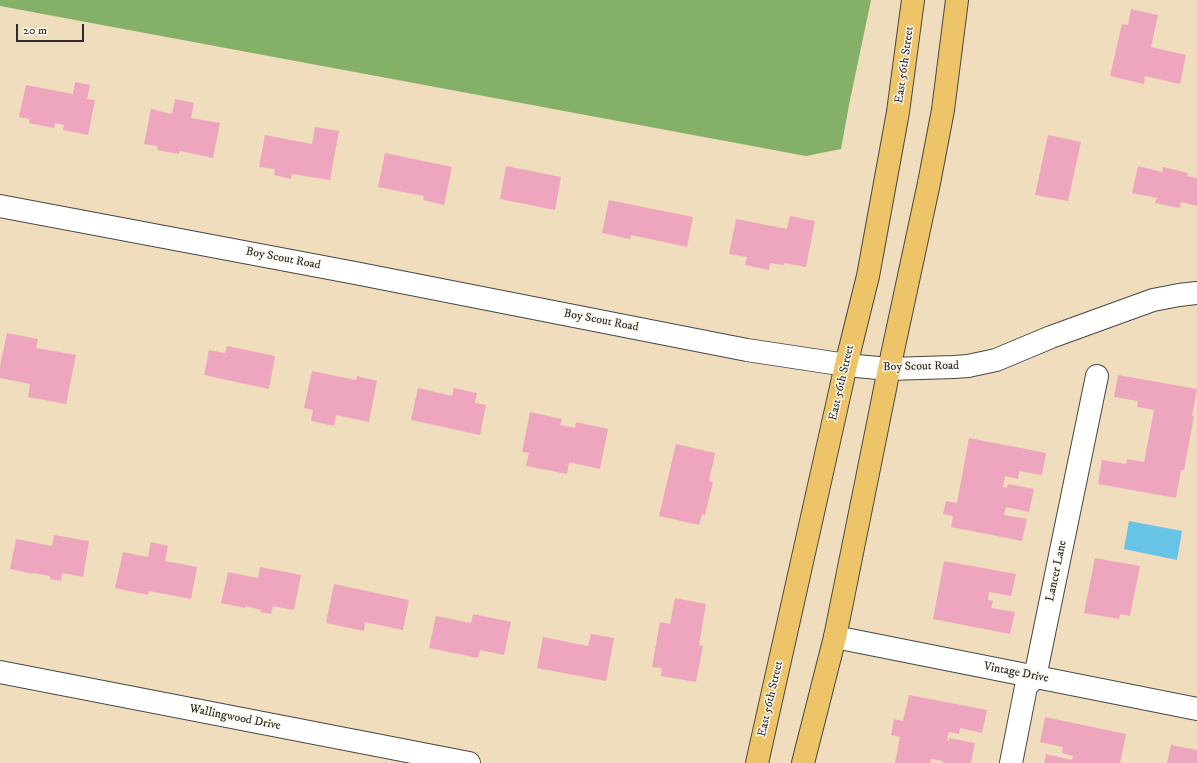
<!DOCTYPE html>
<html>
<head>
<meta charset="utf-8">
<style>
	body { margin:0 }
	#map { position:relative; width:1197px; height:763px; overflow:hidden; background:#f0ddbd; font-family:"IM FELL DW Pica",serif }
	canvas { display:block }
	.scale { position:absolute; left:16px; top:24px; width:68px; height:18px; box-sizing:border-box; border:2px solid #2b2b2b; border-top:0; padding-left:5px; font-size:12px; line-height:14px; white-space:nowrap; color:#2b2b2b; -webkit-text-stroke:3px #fbf7ec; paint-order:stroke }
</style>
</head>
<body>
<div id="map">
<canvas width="1197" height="763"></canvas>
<div class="scale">20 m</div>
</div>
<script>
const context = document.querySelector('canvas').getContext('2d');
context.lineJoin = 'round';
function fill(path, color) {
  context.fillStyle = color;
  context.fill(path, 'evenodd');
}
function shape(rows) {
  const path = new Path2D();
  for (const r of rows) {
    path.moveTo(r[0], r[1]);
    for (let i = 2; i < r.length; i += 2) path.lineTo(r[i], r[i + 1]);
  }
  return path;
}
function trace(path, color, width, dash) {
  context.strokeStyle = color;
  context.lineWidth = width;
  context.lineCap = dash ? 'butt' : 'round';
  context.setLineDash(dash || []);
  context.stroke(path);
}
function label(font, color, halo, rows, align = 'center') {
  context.font = font + ' "IM FELL DW Pica",serif';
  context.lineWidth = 3;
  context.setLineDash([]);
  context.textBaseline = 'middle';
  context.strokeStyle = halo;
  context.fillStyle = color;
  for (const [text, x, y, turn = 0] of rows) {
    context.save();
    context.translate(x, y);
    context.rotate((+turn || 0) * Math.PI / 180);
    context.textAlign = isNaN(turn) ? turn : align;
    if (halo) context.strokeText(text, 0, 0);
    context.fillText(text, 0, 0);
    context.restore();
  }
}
const forest = shape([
	[0,0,871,0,849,105,841,149,806,156,0,6]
]);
const water = shape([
	[1129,521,1182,531,1177,560,1124,549]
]);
const building = shape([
	[1131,9,1158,15,1151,47,1186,55,1180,84,1145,76,1144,84,1110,76,1122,24,1128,25],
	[75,82,90,85,87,99,95,100,88,135,63,130,64,125,55,123,54,128,29,123,30,119,19,117,26,85,73,94],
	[175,99,194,103,191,118,220,123,213,158,180,151,179,154,157,150,158,146,144,144,151,109,172,114],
	[315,127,339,131,330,180,292,174,291,179,274,175,275,169,259,167,265,135,312,144],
	[1048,135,1081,142,1068,201,1035,195],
	[385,153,452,167,444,205,423,200,424,196,378,187],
	[506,166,561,177,555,210,500,199],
	[1138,166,1162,172,1163,167,1188,173,1187,176,1197,178,1197,206,1181,202,1180,208,1155,203,1157,198,1132,193],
	[609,200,693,217,687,247,631,235,630,239,602,233],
	[790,216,815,221,806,267,784,263,784,265,770,263,769,270,745,265,747,257,729,254,736,219,787,229],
	[7,333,38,339,36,348,76,355,66,404,28,397,30,384,0,378,0,366],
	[227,346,275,356,269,389,204,375,209,350,225,353],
	[312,371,356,380,357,376,377,381,369,422,336,415,334,426,311,421,313,410,304,408],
	[1118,375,1197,389,1192,416,1194,416,1184,470,1181,470,1176,498,1098,484,1102,460,1126,464,1127,459,1144,462,1154,410,1137,407,1138,401,1114,397],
	[418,388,452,396,454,388,477,393,475,403,486,405,480,435,411,420],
	[530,412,562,419,560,425,575,428,576,422,608,429,600,469,569,462,567,474,526,466,529,453,522,452],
	[969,438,1046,453,1042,475,1019,471,1018,479,1005,476,1003,487,1007,488,1008,484,1034,489,1029,512,1006,507,1004,515,1027,519,1022,541,951,527,953,516,943,514,946,501,957,503],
	[676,444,715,453,709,481,713,482,705,515,702,514,699,525,659,516],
	[54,535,89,541,83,577,62,573,61,581,50,579,50,576,34,573,33,574,10,569,16,539,52,546],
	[151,542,168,546,165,561,197,567,191,599,149,591,148,595,115,588,123,552,148,557],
	[1095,558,1140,566,1130,616,1120,614,1119,619,1084,613],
	[944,561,1016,574,1011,596,989,592,988,600,993,601,991,608,1015,612,1010,634,933,619],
	[260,567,301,575,294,610,273,606,271,614,260,612,261,610,246,606,245,608,221,603,228,572,258,578],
	[334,584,409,600,403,630,365,622,364,631,326,623],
	[675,598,706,604,699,645,703,646,696,682,661,676,662,668,652,667,660,622,670,624],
	[473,614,511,622,504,655,480,650,478,658,429,648,436,616,471,623],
	[591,634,614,638,606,681,537,668,543,637,588,646],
	[909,695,987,710,982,733,960,728,959,734,949,732,947,740,949,741,949,738,975,743,971,763,943,763,943,761,931,759,930,763,895,763,900,737,891,735,894,719,903,721],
	[1045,717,1126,734,1120,763,1044,763,1046,754,1072,760,1073,756,1062,753,1063,747,1040,742],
	[1171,745,1197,750,1197,763,1167,763]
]);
const minor = shape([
	[0,206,355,273,747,350,846,365,889,369,954,367,968,366,996,360,1051,337,1153,300,1179,295,1197,293],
	[835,637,1197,709],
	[0,672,469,763],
	[1011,763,1026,687,1035,677,1097,376]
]);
const major = shape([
	[757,763,846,365,868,276,898,112,913,0],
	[803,763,835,637,889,369,929,183,943,110,957,0]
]);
const streetNames = [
	["East 56th Street",905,65,-82],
	["Boy Scout Road",283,259,11],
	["Boy Scout Road",601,321,11],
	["Boy Scout Road",921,367,-1],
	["East 56th Street",842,383,-77],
	["Lancer Lane",1057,571,-78],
	["Vintage Drive",1016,673,11],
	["East 56th Street",771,699,-77],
	["Wallingwood Drive",235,718,11]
];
fill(forest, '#84b068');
fill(water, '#68c4e6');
fill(building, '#eda6be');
trace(minor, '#494641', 24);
trace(major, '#494641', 24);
trace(minor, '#fff', 22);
trace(major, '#eec469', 22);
label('12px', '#2b2b2b', '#fbf7ec', streetNames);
</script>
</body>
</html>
